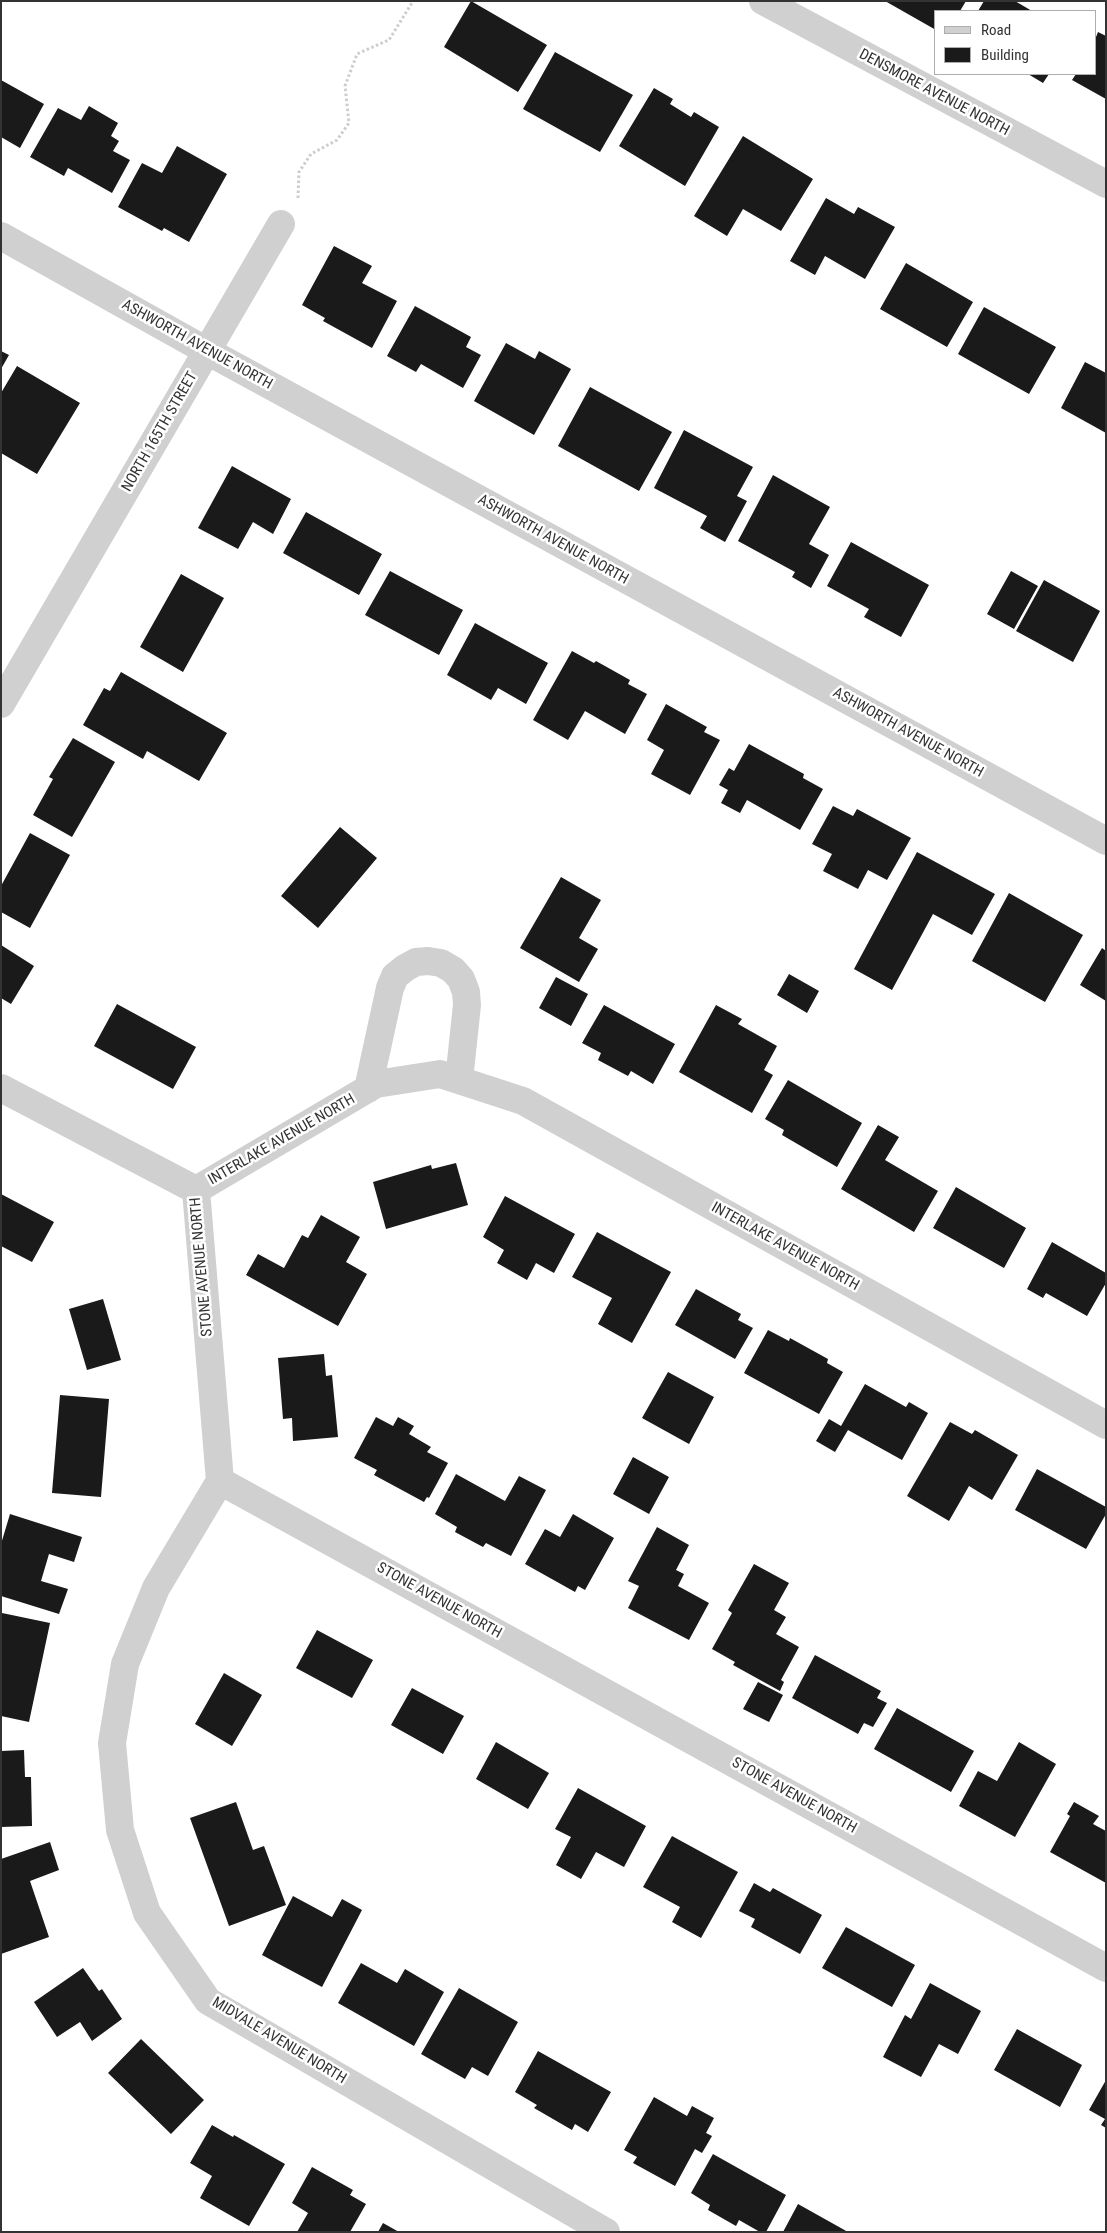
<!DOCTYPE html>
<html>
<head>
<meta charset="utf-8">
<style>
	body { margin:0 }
	#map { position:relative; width:1107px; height:2233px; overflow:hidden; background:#fff; font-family:"Roboto Condensed",sans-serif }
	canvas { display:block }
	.frame { position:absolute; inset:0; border:2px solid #333; pointer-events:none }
	.legend { position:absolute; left:934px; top:10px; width:162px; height:65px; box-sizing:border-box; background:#fff; border:1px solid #adadad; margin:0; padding:6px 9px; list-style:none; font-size:15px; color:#333 }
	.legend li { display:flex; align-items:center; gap:10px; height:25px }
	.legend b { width:25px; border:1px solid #adadad }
</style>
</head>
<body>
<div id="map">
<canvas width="1107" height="2233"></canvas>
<div class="frame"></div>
<ul class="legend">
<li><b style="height:6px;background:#d0d0d0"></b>Road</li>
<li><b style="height:14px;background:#1a1a1a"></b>Building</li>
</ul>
</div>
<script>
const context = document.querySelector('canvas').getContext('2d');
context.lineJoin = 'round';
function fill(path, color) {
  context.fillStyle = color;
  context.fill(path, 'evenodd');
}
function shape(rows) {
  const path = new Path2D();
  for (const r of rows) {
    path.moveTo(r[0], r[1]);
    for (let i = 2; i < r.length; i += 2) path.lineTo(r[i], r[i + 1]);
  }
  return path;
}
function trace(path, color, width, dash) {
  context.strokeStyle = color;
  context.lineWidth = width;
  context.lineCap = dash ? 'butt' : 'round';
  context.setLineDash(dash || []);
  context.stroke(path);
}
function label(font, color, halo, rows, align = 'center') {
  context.font = font + ' "Roboto Condensed",sans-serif';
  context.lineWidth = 5;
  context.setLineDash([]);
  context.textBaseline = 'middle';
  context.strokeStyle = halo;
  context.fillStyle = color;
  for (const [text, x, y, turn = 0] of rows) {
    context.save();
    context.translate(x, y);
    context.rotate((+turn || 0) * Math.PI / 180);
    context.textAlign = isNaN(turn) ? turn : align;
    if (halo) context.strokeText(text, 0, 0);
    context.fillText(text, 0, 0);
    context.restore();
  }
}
const building = shape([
	[471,1,547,45,518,92,444,47],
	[885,1,966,1,960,11,936,11,936,30],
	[984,1,1015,1,1032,11,978,11],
	[1098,32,1106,36,1106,99,1072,80,1076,74,1096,74,1096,37],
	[555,52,633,95,600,152,523,109],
	[1028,74,1049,74,1043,83],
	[1,80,44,104,20,148,1,137],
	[654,88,673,99,670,104,691,117,694,112,719,127,685,186,619,146],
	[89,106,118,123,111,136,119,141,113,151,130,160,112,193,68,168,64,176,30,157,58,108,81,120],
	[743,136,813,179,781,231,743,209,727,236,694,216],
	[177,146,227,174,189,242,164,228,162,231,118,207,142,163,162,173],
	[826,198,854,214,858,207,895,227,865,279,825,256,815,275,790,261],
	[334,246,372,266,362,283,397,301,372,348,323,321,325,318,302,305],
	[906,263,973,302,947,347,880,309],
	[415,306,471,337,466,347,481,355,463,388,421,364,416,372,387,356],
	[984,307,1056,347,1029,394,958,354],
	[506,343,535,359,539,351,571,369,534,435,474,401],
	[1,351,9,355,1,369],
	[1085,362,1106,373,1106,433,1061,408],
	[17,366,80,403,37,474,1,453,1,393],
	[590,387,672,432,639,491,558,446],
	[684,430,753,467,737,496,747,501,725,542,700,528,707,516,654,488],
	[232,466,291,499,273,534,253,522,238,549,198,528],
	[773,475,830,507,809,544,829,555,811,588,792,577,795,572,738,541],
	[306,512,382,554,359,595,283,553],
	[851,542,929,585,901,637,864,617,869,609,827,586],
	[390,571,463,610,439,655,365,615],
	[1011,571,1038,586,1014,629,987,614],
	[181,574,224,598,183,672,140,647],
	[1044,580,1100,611,1073,662,1016,631],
	[475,623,548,663,526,704,498,688,491,700,447,675],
	[572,651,594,663,596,661,630,680,628,684,647,694,625,734,585,711,568,740,533,720],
	[121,672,227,733,199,781,147,751,143,759,83,725,104,688,110,691],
	[666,704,707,727,704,732,720,740,690,795,651,774,664,750,647,740],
	[73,738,115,762,72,837,33,815,53,779,49,777],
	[749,744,804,774,803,778,823,789,800,830,747,800,740,813,721,803,728,790,719,785,729,768,734,771],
	[833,806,853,816,857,809,911,838,887,880,868,870,858,889,823,871,832,854,812,844],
	[340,827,377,858,318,928,281,896],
	[30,833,70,855,30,928,1,912,1,886],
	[917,852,995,894,972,935,933,914,892,990,854,969],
	[561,877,601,900,579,938,598,949,579,982,520,948],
	[1009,893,1083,935,1045,1002,972,961],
	[1,945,34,966,11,1004,1,998],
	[1102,948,1106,951,1106,1001,1080,985],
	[789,974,819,991,807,1013,777,995],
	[556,977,588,994,571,1026,539,1008],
	[117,1004,196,1047,173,1089,94,1046],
	[604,1005,675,1044,653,1084,631,1071,628,1076,598,1060,601,1053,582,1043],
	[716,1005,742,1019,738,1024,777,1046,764,1070,773,1075,752,1113,679,1072],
	[788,1080,862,1123,837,1167,782,1135,784,1130,765,1119],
	[878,1125,899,1137,885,1160,938,1191,914,1232,841,1189],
	[456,1163,468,1205,386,1229,373,1182,431,1165,432,1169],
	[956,1187,1026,1228,1004,1268,933,1228],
	[1,1194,54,1222,32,1262,1,1246],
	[505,1196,575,1234,554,1273,536,1263,527,1280,497,1263,504,1250,483,1237],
	[321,1215,360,1237,346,1262,367,1274,338,1326,246,1275,258,1254,284,1268,302,1235,308,1238],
	[597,1232,671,1272,632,1343,598,1324,612,1298,572,1277],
	[1052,1242,1106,1273,1106,1283,1087,1316,1046,1293,1043,1298,1027,1289],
	[696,1289,741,1314,738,1320,753,1328,735,1359,675,1325],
	[103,1299,121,1360,87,1370,69,1309],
	[768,1330,789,1341,790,1338,828,1359,827,1363,843,1372,819,1414,744,1373],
	[324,1354,326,1376,332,1375,338,1437,293,1441,292,1418,283,1419,278,1358],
	[668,1372,714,1397,689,1444,642,1418],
	[865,1384,906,1407,909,1402,928,1413,902,1460,848,1430,835,1452,816,1441,829,1419,841,1426],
	[60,1395,109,1399,101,1497,52,1493],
	[376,1417,393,1426,398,1417,414,1426,409,1434,431,1447,427,1452,448,1463,429,1498,427,1497,424,1502,374,1475,377,1470,354,1458],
	[950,1422,972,1434,975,1430,1018,1455,992,1500,969,1486,949,1521,907,1496],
	[633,1457,669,1477,649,1514,613,1494],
	[1037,1469,1106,1507,1106,1514,1086,1549,1015,1510],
	[456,1474,505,1501,519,1476,546,1490,511,1556,486,1543,483,1547,455,1532,457,1527,435,1514],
	[10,1514,82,1537,74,1562,49,1554,41,1581,68,1589,59,1614,1,1596,1,1544],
	[573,1514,614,1538,585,1590,578,1586,575,1592,525,1564,545,1529,560,1537],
	[657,1527,689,1545,676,1570,684,1574,678,1586,709,1603,689,1640,628,1608,639,1586,628,1581],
	[754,1564,789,1583,774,1610,786,1617,776,1634,799,1647,781,1680,784,1682,780,1691,733,1665,735,1662,712,1649,732,1613,728,1610],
	[2,1613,50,1623,29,1722,1,1716],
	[317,1630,373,1660,352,1698,296,1668],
	[815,1655,881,1691,877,1698,887,1703,873,1727,864,1723,858,1734,792,1698],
	[224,1673,262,1695,232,1746,195,1724],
	[758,1682,783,1695,769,1722,743,1709],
	[412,1688,464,1716,443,1754,391,1725],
	[897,1708,974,1751,951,1792,874,1749],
	[496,1742,549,1773,528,1809,476,1779],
	[1019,1742,1056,1764,1015,1837,959,1806,978,1771,997,1781],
	[24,1750,25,1777,31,1777,32,1826,1,1827,1,1751],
	[578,1788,646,1826,624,1867,596,1852,581,1879,556,1865,571,1837,555,1829],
	[236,1802,253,1850,264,1846,286,1905,229,1926,190,1818],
	[1074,1802,1099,1816,1093,1824,1106,1831,1106,1883,1050,1852,1070,1816,1067,1814],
	[672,1836,738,1872,701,1938,672,1922,680,1907,643,1887],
	[50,1842,59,1870,30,1881,49,1937,1,1954,1,1859],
	[754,1883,770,1892,773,1888,822,1915,800,1954,751,1927,755,1919,739,1911],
	[293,1896,332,1917,342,1899,362,1910,322,1987,262,1955],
	[846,1927,915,1965,892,2007,822,1968],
	[361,1963,397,1983,405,1969,444,1992,414,2046,338,2003],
	[83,1968,99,1991,102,1989,122,2019,92,2041,80,2022,57,2037,34,2002],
	[930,1983,981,2011,958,2054,939,2044,921,2077,883,2057,905,2015,911,2019],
	[459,1988,518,2022,488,2076,472,2067,465,2079,421,2054],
	[1017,2029,1082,2065,1060,2107,994,2070],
	[141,2039,204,2100,171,2134,108,2073],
	[538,2051,611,2092,588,2132,575,2124,572,2130,534,2108,537,2105,515,2092],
	[1106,2080,1106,2128,1101,2125,1105,2119,1089,2110],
	[654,2097,687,2116,692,2106,714,2118,706,2133,712,2136,702,2153,695,2149,675,2186,633,2163,637,2157,624,2150],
	[212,2125,233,2137,234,2135,285,2164,249,2226,200,2198,212,2176,190,2163],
	[713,2154,786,2195,766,2232,760,2232,739,2220,736,2226,708,2210,710,2205,691,2193],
	[312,2167,353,2190,350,2195,366,2204,350,2232,297,2232,308,2213,292,2203],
	[798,2204,848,2232,783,2232],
	[383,2223,399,2232,378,2232]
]);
const path = shape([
	[298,198,299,172,311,154,337,140,349,123,345,86,357,54,389,40,413,1]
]);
const street = shape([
	[763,1,1106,184],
	[1,236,207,351,1106,841],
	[1,704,281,224],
	[1,1088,196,1190,220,1481,1106,1968],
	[368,1089,390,988,395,976,405,968,416,962,428,961,441,963,453,970,461,979,466,992,467,1005,459,1080],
	[196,1190,376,1084,440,1074,523,1101,1106,1425],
	[220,1481,156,1588,125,1664,112,1743,120,1830,147,1913,208,2001,606,2232]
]);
const streetNames = [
	["DENSMORE AVENUE NORTH",934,93,28],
	["ASHWORTH AVENUE NORTH",197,345,29],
	["NORTH 165TH STREET",160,432,-60],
	["ASHWORTH AVENUE NORTH",553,540,29],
	["ASHWORTH AVENUE NORTH",908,733,29],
	["INTERLAKE AVENUE NORTH",282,1140,-30],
	["INTERLAKE AVENUE NORTH",785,1247,29],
	["STONE AVENUE NORTH",202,1267,-95],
	["STONE AVENUE NORTH",439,1601,29],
	["STONE AVENUE NORTH",794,1796,29],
	["MIDVALE AVENUE NORTH",279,2041,31]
];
fill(building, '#1a1a1a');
trace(path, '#cdcdcd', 3, [2.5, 2.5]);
trace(street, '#d0d0d0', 28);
label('15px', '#333', '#fff', streetNames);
</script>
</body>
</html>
